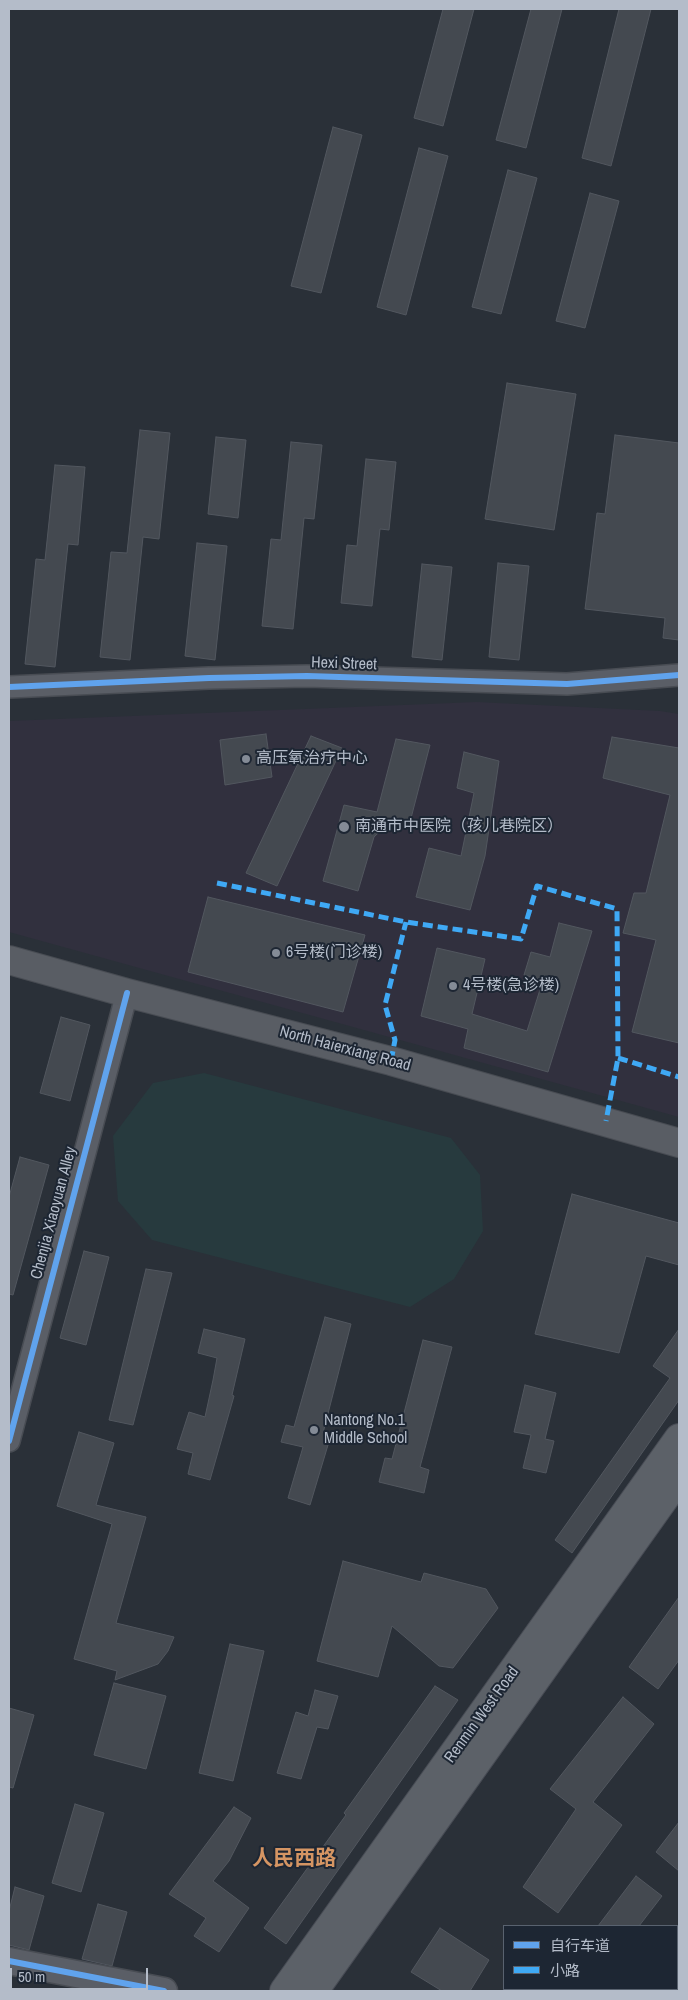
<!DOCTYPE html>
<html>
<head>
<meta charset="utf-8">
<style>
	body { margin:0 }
	#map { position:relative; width:688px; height:2000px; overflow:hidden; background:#2a3038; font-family:"Archivo Narrow","Noto Sans SC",sans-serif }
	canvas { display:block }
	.frame { position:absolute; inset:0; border:10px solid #b4bcc9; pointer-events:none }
	.legend { position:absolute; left:503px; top:1925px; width:175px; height:65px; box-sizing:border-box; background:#1d2633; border:1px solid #59626f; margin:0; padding:6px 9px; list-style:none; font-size:15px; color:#b4bcc9 }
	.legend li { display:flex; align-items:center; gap:10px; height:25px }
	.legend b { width:25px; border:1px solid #59626f }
	.scale { position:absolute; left:10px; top:1968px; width:138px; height:22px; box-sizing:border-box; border:2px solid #b4bcc9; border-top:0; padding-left:6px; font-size:15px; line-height:18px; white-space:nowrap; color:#b4bcc9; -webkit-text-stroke:4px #1d2633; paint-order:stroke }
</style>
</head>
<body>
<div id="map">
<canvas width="688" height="2000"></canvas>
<div class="frame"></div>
<ul class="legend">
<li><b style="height:6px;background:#60a3ed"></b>自行车道</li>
<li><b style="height:6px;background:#3fa9f5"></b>小路</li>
</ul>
<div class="scale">50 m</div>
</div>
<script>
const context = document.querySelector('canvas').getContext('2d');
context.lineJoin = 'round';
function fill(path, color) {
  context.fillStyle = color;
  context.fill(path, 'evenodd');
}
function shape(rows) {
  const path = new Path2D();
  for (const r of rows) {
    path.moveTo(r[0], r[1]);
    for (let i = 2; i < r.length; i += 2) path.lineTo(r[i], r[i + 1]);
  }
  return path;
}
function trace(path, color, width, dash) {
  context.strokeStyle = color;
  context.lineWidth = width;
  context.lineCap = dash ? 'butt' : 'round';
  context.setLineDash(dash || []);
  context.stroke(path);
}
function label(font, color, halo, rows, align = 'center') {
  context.font = font + ' "Archivo Narrow","Noto Sans SC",sans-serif';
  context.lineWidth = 4;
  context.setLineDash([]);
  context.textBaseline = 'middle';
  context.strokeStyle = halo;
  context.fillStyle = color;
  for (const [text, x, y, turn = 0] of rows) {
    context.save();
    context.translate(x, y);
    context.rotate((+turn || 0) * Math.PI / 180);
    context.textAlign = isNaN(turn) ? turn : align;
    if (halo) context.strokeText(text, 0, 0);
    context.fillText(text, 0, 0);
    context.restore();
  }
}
const medical = shape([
	[477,702,660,711,679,714,679,1117,9,932,9,721]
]);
const green = shape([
	[204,1073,451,1138,480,1175,483,1231,454,1279,410,1307,152,1240,118,1201,113,1136,153,1083]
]);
const building = shape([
	[443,9,474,9,443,126,414,118,443,9],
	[531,9,562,9,526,148,496,140,531,9],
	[619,9,651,9,611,166,582,158,619,9],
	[333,127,362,135,321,293,291,286,333,127],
	[419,148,448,156,406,315,377,307,419,148],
	[508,170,537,178,501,314,472,307,508,170],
	[590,193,619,201,585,328,556,321,590,193],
	[507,383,576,394,554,530,485,519,507,383],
	[140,430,170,433,159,539,143,537,130,660,100,657,111,552,127,553,140,430],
	[615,435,679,443,679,640,663,638,665,618,585,609,597,513,605,514,615,435],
	[216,437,246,440,238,518,208,514,216,437],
	[291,442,322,445,314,519,304,518,293,629,262,626,271,539,281,540,291,442],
	[366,459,396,462,389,530,380,529,372,606,341,603,347,545,357,546,366,459],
	[55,465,85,467,78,545,68,544,55,667,25,664,36,559,45,560,55,465],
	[197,543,227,546,215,660,185,656,197,543],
	[498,563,529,566,519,660,489,657,498,563],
	[422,564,452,567,442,660,412,657,422,564],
	[266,734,272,777,225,785,220,740,266,734],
	[311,736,342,748,277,886,246,873,311,736],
	[612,737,679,748,679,1043,632,1032,656,940,623,933,634,893,646,893,670,795,603,778,612,737],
	[396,739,430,745,410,822,395,817,374,837,358,891,323,881,344,805,377,812,396,739],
	[464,752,499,761,485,856,470,910,416,897,429,848,461,856,474,793,457,788,464,752],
	[208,897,365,935,343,1012,188,972,208,897],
	[559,923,592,931,548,1072,464,1048,468,1029,421,1016,437,948,485,959,472,1014,527,1031,543,980,524,975,531,952,550,957,559,923],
	[61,1017,90,1025,70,1101,40,1093,61,1017],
	[20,1157,49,1165,13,1295,9,1294,9,1197,20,1157],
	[572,1194,679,1223,679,1265,646,1256,619,1353,535,1334,572,1194],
	[84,1251,109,1257,86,1345,60,1338,84,1251],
	[146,1269,172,1273,133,1425,109,1420,146,1269],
	[325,1317,351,1324,323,1433,331,1435,310,1505,288,1498,303,1447,281,1442,286,1425,294,1427,325,1317],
	[204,1329,245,1339,232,1395,234,1396,210,1480,188,1474,193,1453,177,1449,189,1412,205,1417,213,1380,217,1358,198,1353,204,1329],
	[679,1329,679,1400,572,1553,555,1540,670,1378,653,1366,679,1329],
	[423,1340,452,1347,420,1467,429,1470,424,1493,379,1482,385,1458,392,1459,423,1340],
	[525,1385,556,1393,545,1439,554,1441,546,1473,523,1468,531,1435,514,1432,525,1385],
	[79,1432,114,1443,96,1505,146,1517,116,1623,174,1637,168,1651,158,1664,115,1680,117,1671,74,1659,112,1524,57,1506,79,1432],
	[343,1561,421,1582,424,1573,486,1589,498,1608,453,1668,439,1666,392,1626,378,1677,317,1661,343,1561],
	[679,1597,679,1660,658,1689,629,1667,679,1597],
	[230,1644,264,1651,233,1781,199,1773,230,1644],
	[114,1683,166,1696,146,1769,94,1755,114,1683],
	[435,1686,458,1700,286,1944,264,1928,346,1815,344,1813,435,1686],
	[315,1690,338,1696,328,1729,317,1727,301,1779,277,1773,296,1712,308,1716,315,1690],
	[623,1697,654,1724,593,1802,622,1825,558,1913,523,1887,576,1809,550,1789,623,1697],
	[9,1708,34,1715,13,1788,9,1787,9,1708],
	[75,1804,104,1813,81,1892,52,1883,75,1804],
	[234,1807,251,1818,229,1861,213,1881,249,1908,219,1952,194,1936,206,1918,169,1894,234,1807],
	[679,1822,679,1871,656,1852,679,1822],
	[636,1876,662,1896,639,1926,598,1926,636,1876],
	[15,1887,44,1896,29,1950,9,1945,9,1911,15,1887],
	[98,1904,127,1912,112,1966,82,1959,98,1904],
	[440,1928,489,1960,470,1991,442,1991,411,1972,440,1928]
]);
const minor = shape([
	[9,687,209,678,307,676,567,684,679,675],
	[9,1441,127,993]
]);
const tertiary = shape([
	[9,1961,164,1991]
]);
const secondary = shape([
	[9,960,127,993,391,1061,679,1143]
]);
const primary = shape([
	[284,1991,679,1438],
	[314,1991,679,1478]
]);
const quiet = shape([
	[217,883,406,922,521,939,537,886,617,909,618,1058,606,1121],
	[618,1058,679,1077],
	[391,1061,395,1040,385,1005,406,922]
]);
const cycleway = shape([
	[9,687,209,678,307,676,567,684,679,675],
	[9,1441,127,993],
	[9,1961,164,1991]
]);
const markers = [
	[246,759,5,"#848b96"],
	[344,827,6,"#848b96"],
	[276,953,5,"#848b96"],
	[453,986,5,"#848b96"],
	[314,1430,5,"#848b96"]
];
const streetNames = [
	["Hexi Street",344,664,2],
	["North Haierxiang Road",345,1049,15],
	["Chenjia Xiaoyuan Alley",54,1213,-75],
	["Renmin West Road",482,1715,-54]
];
const poiNames = [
	["高压氧治疗中心",256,759],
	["南通市中医院（孩儿巷院区）",355,827],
	["6号楼(门诊楼)",286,953],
	["4号楼(急诊楼)",463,986],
	["Nantong No.1",324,1421],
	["Middle School",324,1439]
];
const districtNames = [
	["人民西路",294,1859]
];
fill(medical, '#31303e');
fill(green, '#273a3e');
fill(building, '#444950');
trace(building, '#52575f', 1);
trace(minor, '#484c53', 24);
trace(tertiary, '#484c53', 29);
trace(secondary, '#484c53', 30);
trace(primary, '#484c55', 30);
trace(minor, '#5a5e66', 21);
trace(tertiary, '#5a5e66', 26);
trace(secondary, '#595d64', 28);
trace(primary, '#5c6168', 28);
trace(quiet, '#3fa9f5', 5, [10, 5]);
trace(cycleway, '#60a3ed', 6);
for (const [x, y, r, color] of markers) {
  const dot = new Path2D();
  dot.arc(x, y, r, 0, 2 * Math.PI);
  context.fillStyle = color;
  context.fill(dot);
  trace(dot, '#1d2633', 2);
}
label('16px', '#b4bcc9', '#1d2633', streetNames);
label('16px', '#b4bcc9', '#1d2633', poiNames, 'left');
label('bold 21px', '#d59563', '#1d2633', districtNames);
</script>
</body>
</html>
